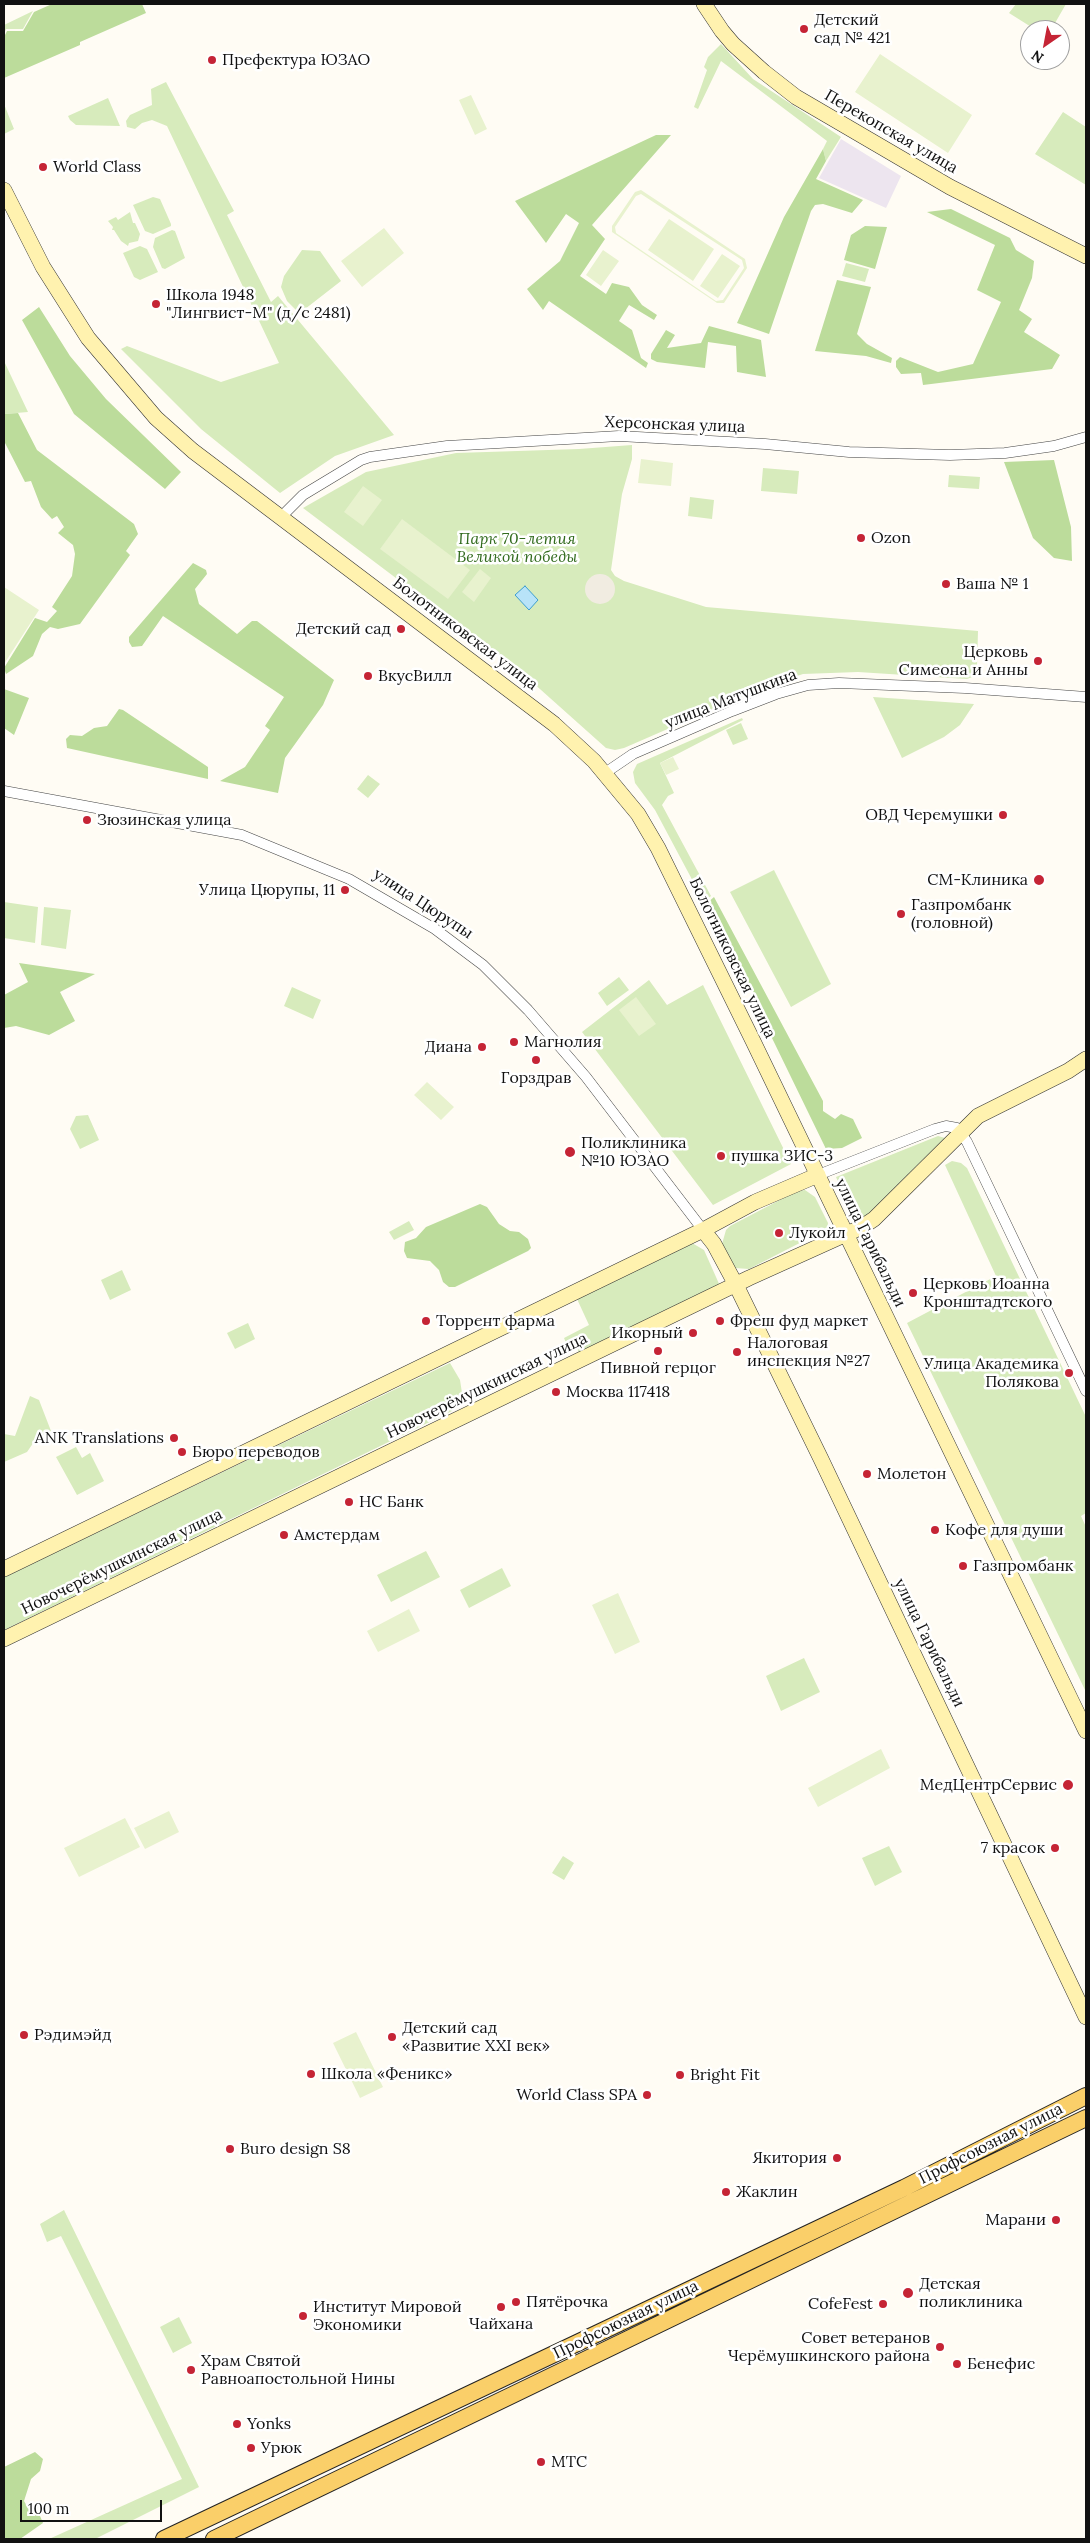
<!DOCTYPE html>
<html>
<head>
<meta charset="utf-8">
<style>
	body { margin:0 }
	#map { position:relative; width:1090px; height:2543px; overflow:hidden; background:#fffcf4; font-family:Lora,serif }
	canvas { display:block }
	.frame { position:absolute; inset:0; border:5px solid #111; pointer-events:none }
	.north { position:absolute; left:1020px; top:20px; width:50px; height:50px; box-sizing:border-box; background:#fff; border:1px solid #a0a0a0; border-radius:50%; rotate:213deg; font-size:14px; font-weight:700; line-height:20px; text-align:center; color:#111 }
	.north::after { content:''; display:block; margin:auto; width:18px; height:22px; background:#c52435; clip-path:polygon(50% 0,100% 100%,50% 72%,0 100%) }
	.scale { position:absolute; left:20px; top:2500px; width:142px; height:22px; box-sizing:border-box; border:2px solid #111; border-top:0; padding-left:6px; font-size:15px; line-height:18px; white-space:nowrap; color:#111; -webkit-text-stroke:4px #fff; paint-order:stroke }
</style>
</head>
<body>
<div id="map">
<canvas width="1090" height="2543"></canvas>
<div class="frame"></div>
<div class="north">N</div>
<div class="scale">100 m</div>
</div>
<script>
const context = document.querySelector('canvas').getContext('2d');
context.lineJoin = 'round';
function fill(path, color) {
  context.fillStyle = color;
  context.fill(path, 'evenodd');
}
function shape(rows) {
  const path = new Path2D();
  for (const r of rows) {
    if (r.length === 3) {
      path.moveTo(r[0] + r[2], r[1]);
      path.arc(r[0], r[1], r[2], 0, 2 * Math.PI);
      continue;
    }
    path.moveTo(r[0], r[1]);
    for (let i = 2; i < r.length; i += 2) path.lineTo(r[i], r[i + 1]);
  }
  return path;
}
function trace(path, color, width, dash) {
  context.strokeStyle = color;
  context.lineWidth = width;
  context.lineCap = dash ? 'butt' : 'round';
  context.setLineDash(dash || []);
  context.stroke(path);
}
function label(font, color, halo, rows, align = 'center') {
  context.font = font + ' Lora,serif';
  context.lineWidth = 5;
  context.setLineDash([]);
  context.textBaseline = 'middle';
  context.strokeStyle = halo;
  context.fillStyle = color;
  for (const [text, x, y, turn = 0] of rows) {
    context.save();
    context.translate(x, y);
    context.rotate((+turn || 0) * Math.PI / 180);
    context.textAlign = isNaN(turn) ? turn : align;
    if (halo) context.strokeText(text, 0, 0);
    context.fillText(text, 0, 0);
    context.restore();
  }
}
const industrial = shape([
	[841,139,901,176,886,208,819,178]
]);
const green = shape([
	[1016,4,1066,4,1051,30,1036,30,1009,13],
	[33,11,23,29,6,29,4,34,4,25],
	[721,44,753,79,841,137,826,161,823,149,827,141,721,61,698,109,694,107,707,70,704,67,708,57],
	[166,82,234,211,227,215,271,302,278,296,394,435,335,456,280,493,201,429,121,349,127,346,221,382,279,363,167,126,152,120,142,123,135,129,127,127,126,121,130,115,152,105,151,89],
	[108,98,120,126,76,125,70,120,68,116],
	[4,104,14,129,4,134],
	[1063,112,1086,127,1086,185,1035,154],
	[153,197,160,199,171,224,171,226,153,234,145,231,133,205],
	[130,212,133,223,135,223,140,234,138,241,129,243,128,246,121,241,114,230,112,230,113,227,108,221,116,217,118,220],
	[172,230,175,231,185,258,165,269,162,268,153,247,155,238],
	[140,246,147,249,158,272,140,280,134,277,123,253],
	[302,250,320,251,341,281,305,309,297,311,287,301,281,287,284,276],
	[846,263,869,269,865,282,842,276],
	[4,361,28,412,4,414],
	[632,445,632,459,622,494,611,570,615,576,624,581,706,607,978,631,977,667,975,676,967,679,858,672,803,674,764,687,624,748,615,750,606,748,522,673,303,508,366,472,456,453,579,449],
	[763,468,799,471,797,494,761,491],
	[949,475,980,477,979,489,948,487],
	[690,497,714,500,712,519,688,516],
	[873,697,974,704,960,725,944,737,902,758],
	[742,718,743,720,660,763,674,793,668,796,662,805,711,896,704,902,655,810,635,783,633,772,637,764],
	[741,723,748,739,733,745,726,730],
	[368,775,380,784,368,798,357,789],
	[774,870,831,984,791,1007,730,892],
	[4,902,38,907,35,943,4,938],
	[44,907,71,910,66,949,41,945],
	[619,977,629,990,607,1006,598,993],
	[649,980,667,1005,703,985,791,1164,713,1205,582,1032],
	[292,987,321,1000,313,1019,284,1006],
	[88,1115,99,1140,80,1149,70,1129,76,1116],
	[938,1136,945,1138,869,1213,856,1222,836,1177],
	[952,1161,961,1163,967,1168,1086,1417,1086,1513,1081,1516,1086,1527,1086,1692,907,1323,996,1276,945,1165],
	[805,1190,815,1197,828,1223,827,1229,749,1269,735,1268,722,1244,726,1230,730,1226,797,1191],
	[409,1221,414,1230,394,1240,389,1232],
	[692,1243,704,1250,720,1286,581,1356,576,1347,569,1350,564,1338,589,1325,577,1299],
	[122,1270,131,1290,110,1300,101,1280],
	[248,1323,255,1339,235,1349,227,1333],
	[450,1363,460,1380,462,1393,452,1411,4,1630,4,1577],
	[30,1396,39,1400,51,1431,36,1439,27,1452,4,1462,4,1434,15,1436],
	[76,1447,82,1458,90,1453,104,1481,77,1495,56,1457],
	[426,1551,440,1577,391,1602,377,1575],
	[502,1568,511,1586,469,1608,460,1590],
	[804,1658,820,1692,781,1711,766,1676],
	[889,1846,902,1872,875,1886,862,1858],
	[563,1856,574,1863,564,1880,552,1873],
	[64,2210,199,2487,95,2539,49,2539,182,2479,61,2236,47,2242,40,2224],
	[179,2317,192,2343,173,2353,160,2327]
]);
const forest = shape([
	[52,4,142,4,146,13,80,42,80,45,4,78,4,37,7,31,23,31,34,12],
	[656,135,671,135,592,225,605,239,580,276,606,294,612,283,629,287,642,305,657,315,654,320,629,305,619,321,632,330,641,358,648,363,646,368,549,301,543,310,527,289,560,261,579,223,566,214,546,243,515,201],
	[823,149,826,161,816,179,863,200,852,213,823,204,815,205,811,211,769,334,737,323,784,217],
	[951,209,1010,238,1016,250,1034,261,1032,278,1019,310,1032,319,1024,332,1060,355,1052,369,923,385,921,373,901,374,896,367,896,361,900,357,938,372,973,364,1001,302,977,290,995,245,927,212],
	[865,226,887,227,875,269,844,260,851,235],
	[837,280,871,287,857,334,867,344,892,358,891,363,866,356,815,351],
	[39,307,70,356,106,399,181,472,165,489,74,414,22,320],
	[709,326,761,340,766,377,737,372,736,346,708,342,705,368,657,362,651,359,651,354,666,330,675,335,667,348,701,343],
	[18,413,37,450,134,524,138,534,126,551,130,555,80,624,58,629,50,627,42,634,33,656,6,674,4,668,35,618,47,622,57,611,52,607,72,576,75,554,73,545,58,533,64,527,57,516,52,519,41,507,31,481,25,482,4,441,4,414],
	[1054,460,1071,527,1072,561,1054,558,1033,538,1004,462],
	[193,563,206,570,207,574,195,589,199,604,237,634,252,621,257,621,334,680,323,705,285,758,278,793,220,781,245,767,270,730,265,726,284,697,163,616,142,646,132,647,129,642,129,637],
	[4,689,29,698,14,735,4,728],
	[119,709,123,710,208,767,208,779,67,748,66,739,70,735,82,736,94,728,107,726],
	[714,897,823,1101,823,1111,835,1119,841,1114,853,1119,862,1138,842,1148,826,1149,771,1036,762,1009,706,904],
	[19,963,95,974,60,992,75,1021,49,1035,16,1026,4,1028,4,995,28,982],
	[480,1204,487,1207,499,1224,510,1231,519,1232,528,1239,531,1248,528,1251,455,1287,449,1287,443,1282,439,1270,430,1261,407,1258,404,1251,405,1242,416,1238,426,1227],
	[35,2452,43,2459,40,2471,31,2479,24,2501,28,2508,40,2516,43,2523,20,2539,4,2539,4,2467]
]);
const pitch = shape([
	[880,54,972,115,948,153,855,92],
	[471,95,487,129,475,135,459,100],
	[641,190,745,259,747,268,724,303,717,303,612,232,612,226,635,192],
	[641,194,742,260,744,268,723,300,716,301,616,233,615,227,636,196],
	[669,219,714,249,693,281,648,250],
	[384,228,404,253,362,287,341,261],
	[603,250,619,261,601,286,586,275],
	[722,254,740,266,718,298,700,286],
	[641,459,673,463,671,486,638,483],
	[363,486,382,500,363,526,344,512],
	[402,519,470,570,448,599,380,549],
	[480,569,491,578,474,602,462,592],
	[4,587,39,610,4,664],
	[673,757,679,769,666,775,660,763],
	[636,997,656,1024,639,1036,619,1010],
	[427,1082,454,1107,441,1120,414,1095],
	[618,1593,640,1642,615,1654,592,1605],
	[409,1609,420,1631,378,1652,367,1631],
	[881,1749,890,1768,818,1807,808,1788],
	[169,1811,179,1832,145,1849,134,1828],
	[125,1818,140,1847,79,1877,64,1848],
	[356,2032,383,2087,360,2098,333,2043]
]);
const plaza = shape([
	[600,589,15]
]);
const water = shape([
	[525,586,538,600,529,610,515,595,525,586]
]);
const street = shape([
	[281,517,303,495,361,460,370,457,447,446,619,436,765,444,849,452,950,455,1005,453,1054,446,1086,437],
	[605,773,633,754,732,711,776,694,808,685,839,683,965,688,1086,697],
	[4,791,242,835,349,879,435,929,483,965,528,1010,586,1077,703,1230],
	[818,1175,935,1129,946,1126,957,1128,967,1142,1086,1391]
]);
const secondary = shape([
	[704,4,722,31,733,44,764,72,796,97,950,187,1086,256],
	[4,190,43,267,88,338,156,418,193,451,554,724,594,761,638,814,658,848,753,1041,1086,1731],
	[703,1230,714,1244,736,1285,821,1459,1086,2017],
	[4,1569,703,1230,755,1202,818,1175],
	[4,1639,749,1278,862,1227,874,1219,978,1116,1068,1071,1086,1059]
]);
const primary = shape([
	[164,2539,904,2188,1086,2096],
	[214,2539,1086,2118]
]);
const markers = [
	[804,29,5,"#c52435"],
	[212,60,5,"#c52435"],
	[43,167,5,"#c52435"],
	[156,304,5,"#c52435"],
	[861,538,5,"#c52435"],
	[946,584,5,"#c52435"],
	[401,629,5,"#c52435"],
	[1038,661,5,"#c52435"],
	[368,676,5,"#c52435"],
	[1003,815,5,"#c52435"],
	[87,820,5,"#c52435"],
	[1039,880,6,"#c52435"],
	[345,890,5,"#c52435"],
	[901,914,5,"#c52435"],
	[514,1042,5,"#c52435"],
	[482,1047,5,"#c52435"],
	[536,1060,5,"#c52435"],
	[570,1152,6,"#c52435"],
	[721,1156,5,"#c52435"],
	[779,1233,5,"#c52435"],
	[913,1293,5,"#c52435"],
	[426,1321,5,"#c52435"],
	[720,1321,5,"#c52435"],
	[693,1333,5,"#c52435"],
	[658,1351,5,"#c52435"],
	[737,1352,5,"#c52435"],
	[1069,1373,5,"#c52435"],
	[556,1392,5,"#c52435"],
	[174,1438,5,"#c52435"],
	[182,1452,5,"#c52435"],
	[867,1474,5,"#c52435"],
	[349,1502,5,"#c52435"],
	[935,1530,5,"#c52435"],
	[284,1535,5,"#c52435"],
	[963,1566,5,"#c52435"],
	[1068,1785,6,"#c52435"],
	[1055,1848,5,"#c52435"],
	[24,2035,5,"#c52435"],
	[392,2037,5,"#c52435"],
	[311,2074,5,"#c52435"],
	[680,2075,5,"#c52435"],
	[647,2095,5,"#c52435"],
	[230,2149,5,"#c52435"],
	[837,2158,5,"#c52435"],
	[726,2192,5,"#c52435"],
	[1056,2220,5,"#c52435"],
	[908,2293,6,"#c52435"],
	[516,2302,5,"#c52435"],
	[883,2304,5,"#c52435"],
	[501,2307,5,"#c52435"],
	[303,2316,5,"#c52435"],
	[940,2347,5,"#c52435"],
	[957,2364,5,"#c52435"],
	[191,2370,5,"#c52435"],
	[237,2424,5,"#c52435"],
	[251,2448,5,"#c52435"],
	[541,2462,5,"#c52435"]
];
const poiNames = [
	["Детский",814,20],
	["сад № 421",814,38],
	["Префектура ЮЗАО",222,60],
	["World Class",53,167],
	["Школа 1948",166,295],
	["\"Лингвист-М\" (д/с 2481)",166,313],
	["Ozon",871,538],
	["Ваша № 1",956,584],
	["Детский сад",391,629,"right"],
	["Церковь",1028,652,"right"],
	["Симеона и Анны",1028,670,"right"],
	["ВкусВилл",378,676],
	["ОВД Черемушки",993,815,"right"],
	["Зюзинская улица",97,820],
	["СМ-Клиника",1028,880,"right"],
	["Улица Цюрупы, 11",335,890,"right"],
	["Газпромбанк",911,905],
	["(головной)",911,923],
	["Магнолия",524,1042],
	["Диана",472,1047,"right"],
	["Горздрав",536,1078,"center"],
	["Поликлиника",581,1143],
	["№10 ЮЗАО",581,1161],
	["пушка ЗИС-3",731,1156],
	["Лукойл",789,1233],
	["Церковь Иоанна",923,1284],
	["Кронштадтского",923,1302],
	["Торрент фарма",436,1321],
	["Фреш фуд маркет",730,1321],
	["Икорный",683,1333,"right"],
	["Налоговая",747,1343],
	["инспекция №27",747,1361],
	["Улица Академика",1059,1364,"right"],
	["Полякова",1059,1382,"right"],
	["Пивной герцог",658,1368,"center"],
	["Москва 117418",566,1392],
	["ANK Translations",164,1438,"right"],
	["Бюро переводов",192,1452],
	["Молетон",877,1474],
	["НС Банк",359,1502],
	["Кофе для души",945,1530],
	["Амстердам",294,1535],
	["Газпромбанк",973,1566],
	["МедЦентрСервис",1057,1785,"right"],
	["7 красок",1045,1848,"right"],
	["Детский сад",402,2028],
	["«Развитие XXI век»",402,2046],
	["Рэдимэйд",34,2035],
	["Школа «Феникс»",321,2074],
	["Bright Fit",690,2075],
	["World Class SPA",637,2095,"right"],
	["Buro design S8",240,2149],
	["Якитория",827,2158,"right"],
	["Жаклин",736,2192],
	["Марани",1046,2220,"right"],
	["Детская",919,2284],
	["поликлиника",919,2302],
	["Пятёрочка",526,2302],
	["CofeFest",873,2304,"right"],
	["Институт Мировой",313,2307],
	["Экономики",313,2325],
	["Чайхана",501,2324,"center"],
	["Совет ветеранов",930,2338,"right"],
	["Черёмушкинского района",930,2356,"right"],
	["Храм Святой",201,2361],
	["Равноапостольной Нины",201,2379],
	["Бенефис",967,2364],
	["Yonks",247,2424],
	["Урюк",261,2448],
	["МТС",551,2462]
];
const streetNames = [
	["Перекопская улица",891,132,30],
	["Херсонская улица",675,425,2],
	["Болотниковская улица",465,634,37],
	["улица Матушкина",731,699,-21],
	["улица Цюрупы",423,904,33],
	["Болотниковская улица",732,958,64],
	["улица Гарибальди",870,1243,64],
	["Новочерёмушкинская улица",487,1386,-26],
	["Новочерёмушкинская улица",122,1562,-26],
	["улица Гарибальди",929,1643,64],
	["Профсоюзная улица",991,2144,-27],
	["Профсоюзная улица",626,2320,-26]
];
const parkNames = [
	["Парк 70-летия",517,539],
	["Великой победы",517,557]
];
fill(industrial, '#ede5ef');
fill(green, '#d7ebbc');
fill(forest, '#bcdc9b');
fill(pitch, '#e8f2ce');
fill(plaza, '#f1ece1');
fill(water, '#b8e3f8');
trace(water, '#3d9ed0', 1);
trace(street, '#444', 11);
trace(secondary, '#333', 16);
trace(primary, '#222', 18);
trace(street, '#fff', 10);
trace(secondary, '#fff2af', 15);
trace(primary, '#facf69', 16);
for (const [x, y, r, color] of markers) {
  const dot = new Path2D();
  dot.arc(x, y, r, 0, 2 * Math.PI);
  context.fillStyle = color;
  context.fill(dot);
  trace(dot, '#fff', 2);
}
label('16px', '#111', '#fff', poiNames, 'left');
label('16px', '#111', '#fff', streetNames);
label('italic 16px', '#326b1e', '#fff', parkNames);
</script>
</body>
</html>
